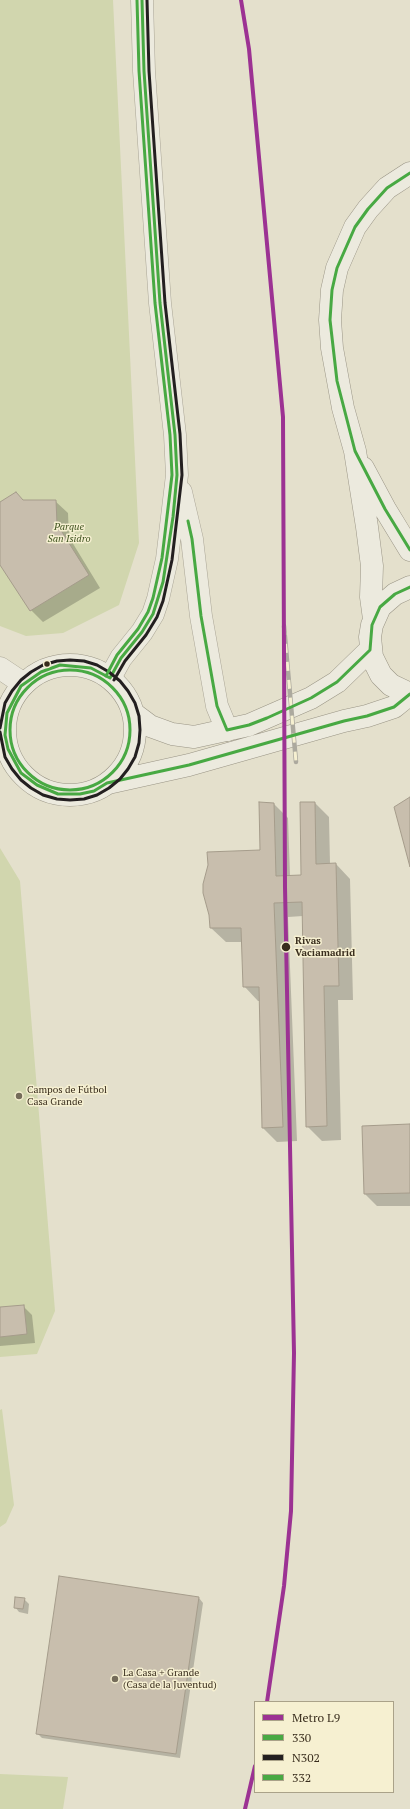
<!DOCTYPE html>
<html>
<head>
<meta charset="utf-8">
<style>
	body { margin:0 }
	#map { position:relative; width:410px; height:1809px; overflow:hidden; background:#e4e0cc; font-family:"PT Serif",serif }
	canvas { display:block }
	.legend { position:absolute; left:254px; top:1701px; width:140px; height:92px; box-sizing:border-box; background:#f6f0d1; border:1px solid #aaa289; margin:0; padding:5px 7px; list-style:none; font-size:12px; color:#392d1d }
	.legend li { display:flex; align-items:center; gap:8px; height:20px }
	.legend b { width:20px; border:1px solid #aaa289 }
</style>
</head>
<body>
<div id="map">
<canvas width="410" height="1809"></canvas>
<ul class="legend">
<li><b style="height:5px;background:#9c3293"></b>Metro L9</li>
<li><b style="height:5px;background:#48a943"></b>330</li>
<li><b style="height:5px;background:#231f20"></b>N302</li>
<li><b style="height:5px;background:#48a943"></b>332</li>
</ul>
</div>
<script>
const context = document.querySelector('canvas').getContext('2d');
context.lineJoin = 'round';
function fill(path, color) {
  context.fillStyle = color;
  context.fill(path, 'evenodd');
}
function shape(rows) {
  const path = new Path2D();
  for (const r of rows) {
    if (r.length === 3) {
      path.moveTo(r[0] + r[2], r[1]);
      path.arc(r[0], r[1], r[2], 0, 2 * Math.PI);
      continue;
    }
    path.moveTo(r[0], r[1]);
    for (let i = 2; i < r.length; i += 2) path.lineTo(r[i], r[i + 1]);
  }
  return path;
}
function trace(path, color, width, dash) {
  context.strokeStyle = color;
  context.lineWidth = width;
  context.lineCap = dash ? 'butt' : 'round';
  context.setLineDash(dash || []);
  context.stroke(path);
}
function label(font, color, halo, rows, align = 'center') {
  context.font = font + ' "PT Serif",serif';
  context.lineWidth = 3;
  context.setLineDash([]);
  context.textBaseline = 'middle';
  context.strokeStyle = halo;
  context.fillStyle = color;
  for (const [text, x, y, turn = 0] of rows) {
    context.save();
    context.translate(x, y);
    context.rotate((+turn || 0) * Math.PI / 180);
    context.textAlign = isNaN(turn) ? turn : align;
    if (halo) context.strokeText(text, 0, 0);
    context.fillText(text, 0, 0);
    context.restore();
  }
}
const green = shape([
	[0,0,113,0,139,543,119,605,63,633,26,636,0,626],
	[0,848,20,881,55,1311,37,1354,0,1357],
	[2,1409,14,1505,6,1523,0,1527,0,1410],
	[0,1774,68,1777,63,1809,0,1809]
]);
const shadow = shape([
	[24,501,55,501,68,513,69,537,100,588,43,622,31,610,0,563,0,503],
	[315,803,329,817,330,864,336,864,350,879,353,1000,338,1000,341,1140,322,1141,307,1126,303,916,288,917,297,1141,277,1142,263,1128,260,1001,258,1001,244,986,243,942,226,942,211,928,261,851,274,804,288,818,290,876,302,876],
	[410,1125,410,1206,377,1206,365,1194],
	[23,1306,32,1315,35,1343,0,1346,0,1308],
	[199,1598,203,1603,180,1758,42,1738,37,1733],
	[24,1599,29,1604,28,1614,19,1612,15,1607]
]);
const building = shape([
	[16,492,23,500,56,500,57,524,89,575,30,611,0,565,0,502,16,492],
	[410,797,410,867,394,807,410,797],
	[259,802,274,803,276,876,301,875,300,802,315,802,316,864,336,863,339,986,324,986,327,1126,306,1127,302,902,274,903,283,1127,262,1128,259,987,243,987,241,928,210,928,209,915,203,893,203,884,208,865,207,852,260,850,259,802],
	[410,1124,410,1193,364,1194,362,1126,410,1124],
	[24,1305,27,1334,0,1337,0,1307,24,1305],
	[59,1576,199,1597,176,1754,36,1734,59,1576],
	[15,1597,25,1598,23,1609,14,1608,15,1597]
]);
const street = shape([
	[181,492,192,539,201,616,217,706,227,730],
	[0,668,24,684],
	[110,678,121,658,142,632,153,614,158,599,167,559,177,475,175,435,160,303,144,71,142,0]
]);
const secondary = shape([
	[363,468,385,509,410,550],
	[410,587,395,594,380,607,372,625,370,637,372,657,381,675,391,685,410,694],
	[374,619,371,597,372,566,367,527,355,451,343,408,332,348,330,320,332,290,337,268,355,227,368,209,387,188,410,173],
	[70,730,65],
	[134,714,150,726,172,734,194,737,249,725,311,698,337,682,370,650],
	[108,783,189,765,344,721,367,716,394,707,410,694]
]);
const rail = shape([
	[284,626,296,762]
]);
const bus1 = shape([
	[142,0,144,71,160,303,175,435,177,475,173,517,163,582,153,614,142,632,121,658,110,678,91,668,60,665,41,672,21,686,7,713,5,735,8,749,21,773,37,785,58,794,80,794,94,791,107,783,189,765,344,721,367,716,394,707,410,694],
	[410,173,387,188,368,209,355,227,337,268,332,290,330,320,337,381,355,451,385,509,410,550],
	[188,521,192,539,201,616,217,706,227,730,249,725,267,718,311,698,337,682,370,650,372,625,380,607,395,594,410,587]
]);
const bus2 = shape([
	[114,680,125,661,146,635,157,617,163,601,172,560,182,475,180,434,165,303,149,71,147,0],
	[0,728,5,703,12,691,21,680,31,672,43,665,57,661,70,660,84,661,97,665,109,672,120,681,128,691,135,703,139,716,140,730,139,743,135,757,128,769,120,779,109,788,97,795,84,799,70,800,57,799,43,795,31,788,21,780,12,769,5,757,0,732]
]);
const bus3 = shape([
	[70,730,60],
	[106,676,117,655,138,629,148,612,153,598,162,558,172,475,170,435,155,303,139,71,137,0]
]);
const metro1 = shape([
	[241,0,249,49,283,417,285,887,294,1353,291,1511,284,1586,267,1702],
	[245,1809,255,1766]
]);
const markers = [
	[47,664,3.5,"#392d1d"],
	[286,947,5,"#392d1d"],
	[19,1096,4,"#756c5a"],
	[115,1679,4,"#756c5a"]
];
const parkNames = [
	["Parque",69,527],
	["San Isidro",69,539]
];
const stopNames = [
	["Rivas",295,941],
	["Vaciamadrid",295,953]
];
const poiNames = [
	["Campos de Fútbol",27,1090],
	["Casa Grande",27,1102],
	["La Casa + Grande",123,1673],
	["(Casa de la Juventud)",123,1685]
];
fill(green, '#d1d6ae');
fill(shadow, '#0003');
fill(building, '#c8bead');
trace(building, '#a59c8b', 1);
trace(street, '#a9a495', 23);
trace(secondary, '#999485', 23);
trace(street, '#eceade', 22);
trace(secondary, '#eceade', 22);
trace(rail, '#aca99e', 4.5);
trace(rail, '#f6f0d1', 3, [9]);
trace(bus1, '#48a943', 3);
trace(bus2, '#231f20', 3);
trace(bus3, '#48a943', 3);
trace(metro1, '#9c3293', 4);
for (const [x, y, r, color] of markers) {
  const dot = new Path2D();
  dot.arc(x, y, r, 0, 2 * Math.PI);
  context.fillStyle = color;
  context.fill(dot);
  trace(dot, '#f6f0d1', 1.5);
}
label('italic 10px', '#435623', '#f6f0d1', parkNames);
label('bold 10px', '#392d1d', '#f6f0d1', stopNames, 'left');
label('10px', '#392d1d', '#f6f0d1', poiNames, 'left');
</script>
</body>
</html>
